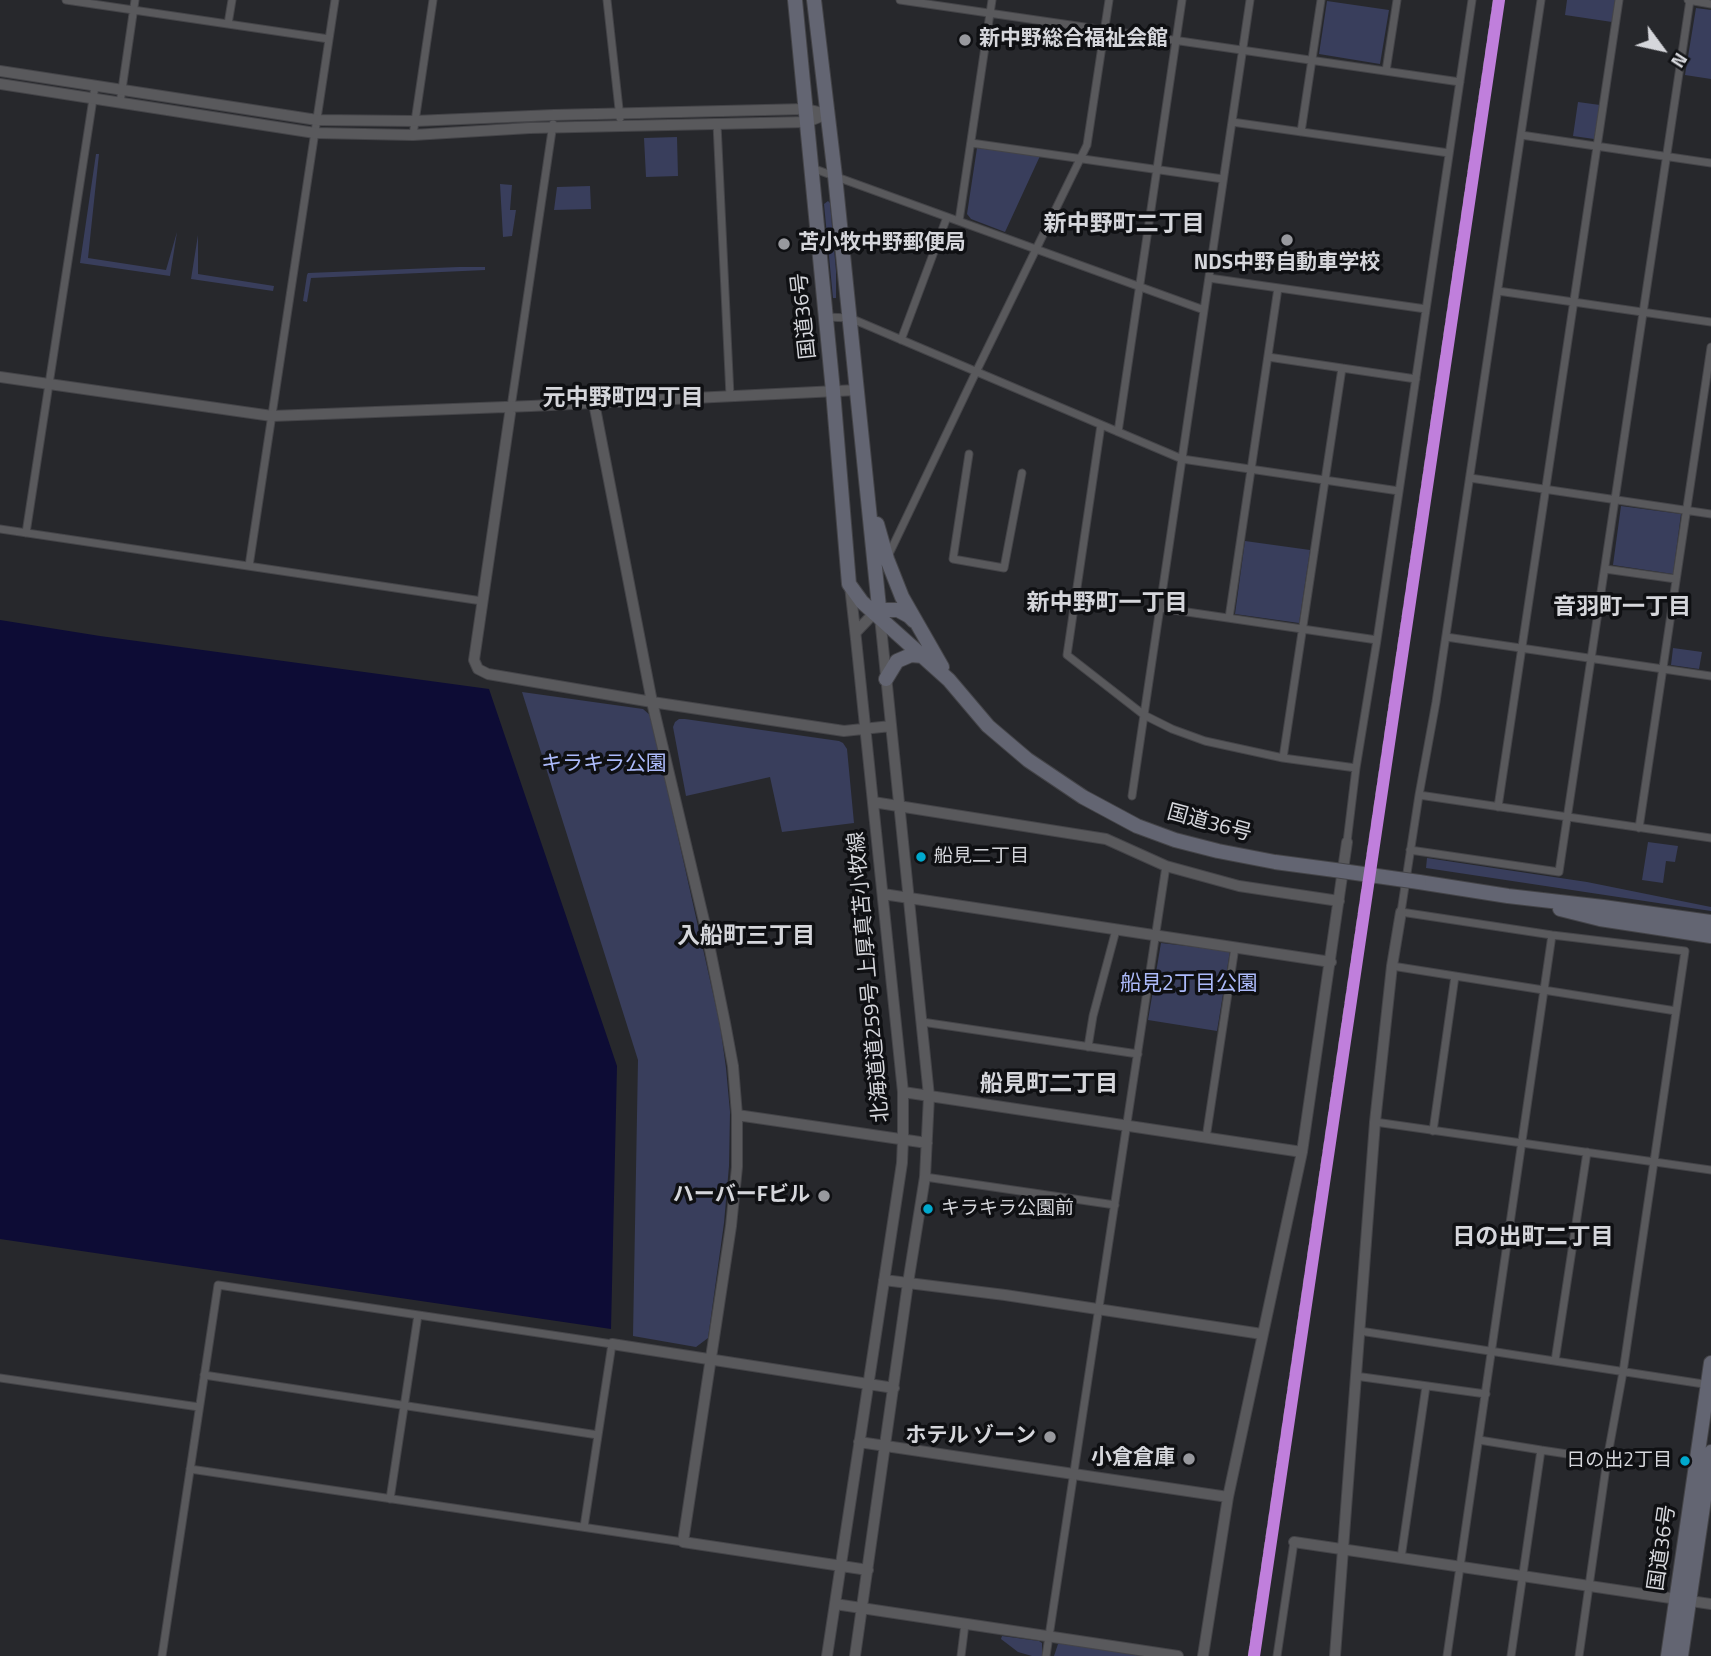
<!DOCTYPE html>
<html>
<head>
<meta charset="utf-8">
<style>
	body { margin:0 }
	#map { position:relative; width:1711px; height:1656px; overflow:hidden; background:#27282c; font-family:"Titillium Web",sans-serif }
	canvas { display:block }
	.north { position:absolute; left:1627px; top:14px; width:70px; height:70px; -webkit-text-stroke:5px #0f1013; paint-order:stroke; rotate:123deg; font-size:19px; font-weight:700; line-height:28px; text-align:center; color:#d5d6db }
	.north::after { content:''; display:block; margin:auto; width:24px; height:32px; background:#d5d6db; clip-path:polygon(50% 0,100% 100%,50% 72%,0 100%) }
</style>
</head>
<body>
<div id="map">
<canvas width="1711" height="1656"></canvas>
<div class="north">N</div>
</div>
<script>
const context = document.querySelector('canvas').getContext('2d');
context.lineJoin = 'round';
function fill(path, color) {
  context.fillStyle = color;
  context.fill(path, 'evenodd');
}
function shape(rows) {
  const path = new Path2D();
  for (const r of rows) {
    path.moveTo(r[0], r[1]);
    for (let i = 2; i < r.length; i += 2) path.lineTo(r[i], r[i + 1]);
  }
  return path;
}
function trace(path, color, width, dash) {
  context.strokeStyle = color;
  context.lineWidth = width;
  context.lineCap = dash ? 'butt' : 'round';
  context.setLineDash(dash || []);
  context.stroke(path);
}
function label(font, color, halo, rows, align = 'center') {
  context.font = font + ' "Titillium Web","Noto Sans JP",sans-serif';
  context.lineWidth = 7;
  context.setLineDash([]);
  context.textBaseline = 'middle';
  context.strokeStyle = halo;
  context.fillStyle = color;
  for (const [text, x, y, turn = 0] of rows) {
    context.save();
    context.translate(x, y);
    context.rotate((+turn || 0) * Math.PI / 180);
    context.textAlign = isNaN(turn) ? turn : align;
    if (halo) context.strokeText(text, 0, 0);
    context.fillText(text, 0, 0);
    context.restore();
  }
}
const green = shape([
	[1567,0,1616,0,1612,22,1565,15],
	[1327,1,1389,10,1380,64,1319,54],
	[1696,8,1711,10,1711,79,1685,75],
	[1578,102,1600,105,1594,139,1573,136],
	[677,137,678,176,646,177,644,138],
	[977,148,1040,156,1005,232,971,219,967,214],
	[96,154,99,154,88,258,166,270,177,232,170,276,80,263],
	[500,184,512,185,510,210,516,210,512,236,503,237],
	[590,186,591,209,554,210,557,187],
	[828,201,830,203,836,271,836,298,833,298,824,204],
	[198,235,198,274,274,286,273,291,191,279],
	[459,267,485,267,485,270,311,278,307,302,303,301,307,275,308,273],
	[1621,506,1681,514,1673,574,1613,565],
	[1245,541,1310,550,1299,623,1235,614],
	[1673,648,1702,652,1699,669,1671,665],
	[522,692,643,709,651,716,720,1025,726,1068,730,1112,729,1166,724,1223,708,1338,696,1347,633,1336,638,1060],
	[679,719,685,719,839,741,843,743,847,749,854,823,782,832,770,777,686,796,673,727,675,722],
	[1648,842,1678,846,1675,862,1666,861,1663,883,1642,880],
	[1427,858,1587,882,1711,907,1711,911,1426,868],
	[1161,943,1230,951,1217,1031,1148,1020],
	[1002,1636,1039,1641,1042,1643,1042,1656,1032,1656,1018,1652,1001,1639],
	[1063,1643,1149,1656,1054,1656,1058,1644]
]);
const water = shape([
	[0,620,100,636,489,689,617,1066,611,1329,0,1239]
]);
const street = shape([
	[66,0,329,39],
	[607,0,620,118],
	[900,0,1460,82],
	[1541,0,1436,702,1419,795,1401,912,1552,935,1685,951,1623,1372,1607,1460,1579,1656],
	[1688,0,1711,4],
	[228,24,232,0],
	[1386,71,1397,0],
	[120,103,135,0],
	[1232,122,1449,153],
	[717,124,730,396],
	[1301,132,1321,0],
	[413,135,433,0],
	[1521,135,1711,163],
	[971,143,1223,179],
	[812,168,1204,310],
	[959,221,992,0],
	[1209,278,1426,309],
	[1498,291,1711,322],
	[826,317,850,318,1182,459,1399,491],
	[901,340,947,217],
	[1268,357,1416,379],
	[511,407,553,124],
	[1101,425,1067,655,1144,715,1172,729,1205,741,1283,758,1356,768],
	[1118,432,1182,0],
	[969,454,953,559,1004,568,1022,473],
	[1470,478,1711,514],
	[0,529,482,601],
	[26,533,95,86],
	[889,554,976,372,1087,145,1109,0],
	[249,566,335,0],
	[1605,569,1676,579],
	[1160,608,1377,640],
	[1229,618,1278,288],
	[1446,637,1711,676],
	[1283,758,1342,368],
	[1419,795,1711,838],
	[1132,796,1250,0],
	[1498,807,1619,0],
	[1639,828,1711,347],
	[1347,842,1356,768,1377,640,1472,0],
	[1410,850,1559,872,1690,0],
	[1392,966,1676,1011],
	[922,1022,1138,1054],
	[1088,1047,1093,1016,1116,930],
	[1375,1122,1711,1170],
	[1433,1131,1455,976],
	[1206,1138,1235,947],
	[925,1177,1115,1205],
	[1360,1331,1710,1385],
	[1555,1361,1587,1152],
	[204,1375,598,1435],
	[1355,1376,1486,1394],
	[0,1378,199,1407],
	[1479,1440,1541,1450,1511,1656],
	[1541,1450,1607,1460],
	[190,1469,683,1542],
	[390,1499,418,1315],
	[1401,1558,1426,1386],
	[162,1656,218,1285,612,1344,584,1527],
	[961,1656,965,1624],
	[1046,1656,1166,866],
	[1277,1656,1294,1542],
	[1447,1656,1552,935]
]);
const secondary = shape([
	[0,71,317,120,415,121,554,115,806,109,827,114],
	[0,84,315,133,413,135,530,128,807,122,827,114],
	[0,377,272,416,531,406,857,390],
	[594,403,652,702,705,925,725,1023,733,1066,737,1115,737,1167,731,1226,683,1542,868,1570],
	[511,407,474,660,478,669,488,674,652,702,844,731,891,726],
	[856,632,874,613],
	[873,802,1106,839,1166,866,1239,886,1339,901],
	[883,894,1331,962],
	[903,1092,1302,1152],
	[737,1115,927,1143],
	[884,1280,1005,1295,1262,1334],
	[612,1344,894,1388],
	[859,1442,1228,1497],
	[1294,1542,1711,1604],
	[835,1604,1178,1656],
	[827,1656,902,1163,903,1139,903,1092,856,639,850,586],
	[855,1656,908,1283,925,1177,929,1096,880,617],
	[1203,1656,1228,1497,1302,1152,1347,842],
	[1335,1656,1375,1122,1392,966,1401,912]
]);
const highway = shape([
	[795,0,833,391,849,584,862,602,949,680,988,726,1028,760,1083,797,1137,826,1175,840,1218,851,1275,862,1335,870],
	[814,0,835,176,880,617],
	[877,524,887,559,902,597,942,667],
	[874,613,879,610,898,610,909,616,914,621],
	[886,679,897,661,911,655,923,656],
	[1419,882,1508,896,1603,907,1711,922],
	[1560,909,1600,919,1711,936],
	[1668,1656,1711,1363],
	[1681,1656,1711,1452]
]);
const rail = shape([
	[1249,1656,1494,0]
]);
const highwayBridge = shape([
	[1335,870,1419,882]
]);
const rail1 = shape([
	[1254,1656,1499,0]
]);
const markers = [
	[965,40,7,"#98999e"],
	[1287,240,7,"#98999e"],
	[784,244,7,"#98999e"],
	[921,857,6,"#00a9ce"],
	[824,1196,7,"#98999e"],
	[928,1209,6,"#00a9ce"],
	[1050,1437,7,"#98999e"],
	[1189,1459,7,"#98999e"],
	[1685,1461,6,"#00a9ce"]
];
const busNames = [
	["船見二丁目",934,857],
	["キラキラ公園前",941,1209],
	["日の出2丁目",1672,1461,"right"]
];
const poiNames = [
	["新中野総合福祉会館",979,40,"left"],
	["苫小牧中野郵便局",798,244,"left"],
	["NDS中野自動車学校",1287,264,"center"],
	["ハーバーFビル",810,1196],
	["ホテル ゾーン",1036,1437],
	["小倉倉庫",1175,1459]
];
const streetNames = [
	["国道36号",805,316,-96],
	["国道36号",1209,824,15],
	["北海道道259号 上厚真苫小牧線",870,977,-95],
	["国道36号",1663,1548,-82]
];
const parkNames = [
	["キラキラ公園",604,765],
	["船見2丁目公園",1189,985]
];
const neighbourhoodNames = [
	["新中野町二丁目",1124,225],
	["元中野町四丁目",623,399],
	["新中野町一丁目",1107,604],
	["音羽町一丁目",1622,608],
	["入船町三丁目",746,937],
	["船見町二丁目",1049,1085],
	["日の出町二丁目",1533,1238]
];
fill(green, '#393e5c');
fill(water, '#0d0c35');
trace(street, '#444448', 9);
trace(secondary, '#444448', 12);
trace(highway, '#444448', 16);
trace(street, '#59595c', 7);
trace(secondary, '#59595c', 10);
trace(highway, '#636572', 14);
trace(rail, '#626467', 2.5, [10, 5]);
trace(highwayBridge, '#444448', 16, []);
trace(highwayBridge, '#636572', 14);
trace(rail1, '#c07fdc', 12);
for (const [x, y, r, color] of markers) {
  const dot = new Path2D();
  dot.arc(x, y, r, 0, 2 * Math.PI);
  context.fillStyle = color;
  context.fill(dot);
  trace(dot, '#0f1013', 2.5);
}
label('19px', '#d5d6db', '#0f1013', busNames, 'left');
label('bold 21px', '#d5d6db', '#0f1013', poiNames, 'right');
label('21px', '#d5d6db', '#0f1013', streetNames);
label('21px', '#acbafa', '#0f1013', parkNames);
label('bold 23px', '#d5d6db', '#0f1013', neighbourhoodNames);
</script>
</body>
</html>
